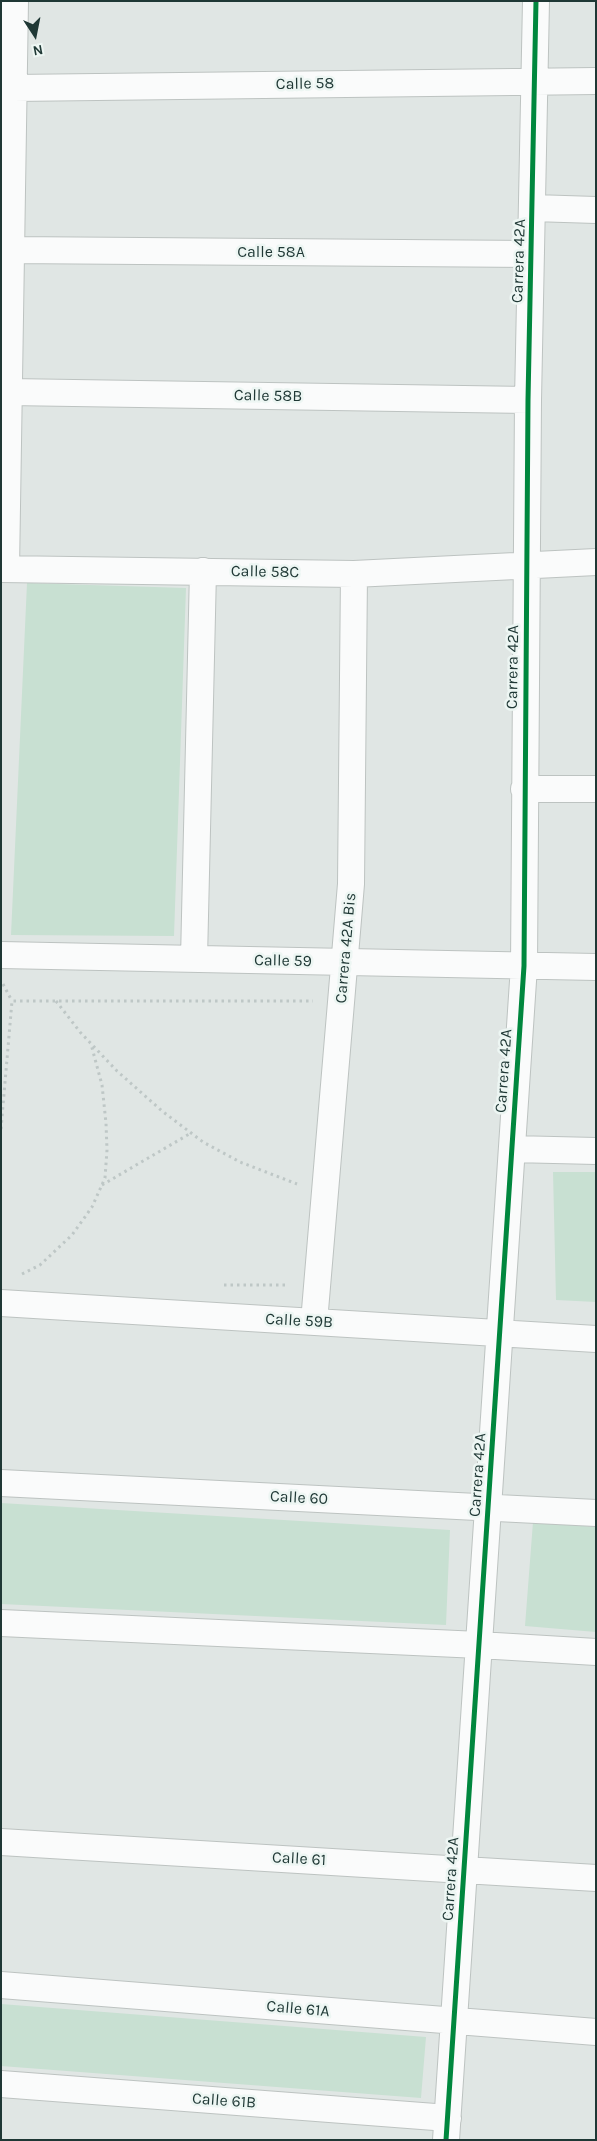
<!DOCTYPE html>
<html>
<head>
<meta charset="utf-8">
<style>
	body { margin:0 }
	#map { position:relative; width:597px; height:2141px; overflow:hidden; background:#e0e6e4; font-family:Karla,sans-serif }
	canvas { display:block }
	.frame { position:absolute; inset:0; border:2px solid #1f3835; pointer-events:none }
	.north { position:absolute; left:10px; top:10px; width:50px; height:50px; -webkit-text-stroke:4px #edf6f3; paint-order:stroke; rotate:169deg; font-size:14px; font-weight:700; line-height:20px; text-align:center; color:#1f3835 }
	.north::after { content:''; display:block; margin:auto; width:18px; height:22px; background:#1f3835; clip-path:polygon(50% 0,100% 100%,50% 72%,0 100%) }
</style>
</head>
<body>
<div id="map">
<canvas width="597" height="2141"></canvas>
<div class="frame"></div>
<div class="north">N</div>
</div>
<script>
const context = document.querySelector('canvas').getContext('2d');
context.lineJoin = 'round';
function fill(path, color) {
  context.fillStyle = color;
  context.fill(path, 'evenodd');
}
function shape(rows) {
  const path = new Path2D();
  for (const r of rows) {
    path.moveTo(r[0], r[1]);
    for (let i = 2; i < r.length; i += 2) path.lineTo(r[i], r[i + 1]);
  }
  return path;
}
function trace(path, color, width, dash) {
  context.strokeStyle = color;
  context.lineWidth = width;
  context.lineCap = dash ? 'butt' : 'round';
  context.setLineDash(dash || []);
  context.stroke(path);
}
function label(font, color, halo, rows, align = 'center') {
  context.font = font + ' Karla,sans-serif';
  context.lineWidth = 5;
  context.setLineDash([]);
  context.textBaseline = 'middle';
  context.strokeStyle = halo;
  context.fillStyle = color;
  for (const [text, x, y, turn = 0] of rows) {
    context.save();
    context.translate(x, y);
    context.rotate((+turn || 0) * Math.PI / 180);
    context.textAlign = isNaN(turn) ? turn : align;
    if (halo) context.strokeText(text, 0, 0);
    context.fillText(text, 0, 0);
    context.restore();
  }
}
const green = shape([
	[27,583,186,588,174,936,11,935],
	[553,1172,596,1172,596,1302,556,1300],
	[1,1503,450,1530,446,1625,1,1604],
	[533,1522,596,1527,596,1632,525,1626],
	[1,2004,426,2037,421,2098,1,2066]
]);
const path = shape([
	[3,984,12,1001],
	[56,1001,80,1032,117,1071,162,1111,203,1142,240,1162,297,1184],
	[1,1129,12,1001,313,1001],
	[102,1185,191,1133],
	[22,1274,40,1265,72,1235,92,1207,105,1178,107,1150,106,1123,102,1085,91,1044],
	[224,1285,288,1285]
]);
const minor = shape([
	[14,88,596,81],
	[533,208,596,210],
	[11,250,531,254],
	[9,392,528,400],
	[1,569,354,574,596,562],
	[6,569,15,1],
	[524,789,596,789],
	[1,955,596,967],
	[194,959,203,571],
	[512,1149,596,1151],
	[1,1303,596,1339],
	[314,1322,351,884,354,574],
	[1,1483,596,1513],
	[1,1623,479,1645,596,1652],
	[1,1842,596,1878],
	[1,1985,596,2032],
	[1,2084,448,2118],
	[446,2140,524,966,528,400,536,1]
]);
const cycleway = shape([
	[446,2140,524,966,528,400,536,1]
]);
const streetNames = [
	["Calle 58",305,84,-1],
	["Calle 58A",271,252],
	["Carrera 42A",519,261,-88],
	["Calle 58B",268,396,1],
	["Calle 58C",265,572,1],
	["Carrera 42A",513,667,-89],
	["Carrera 42A Bis",346,948,-85],
	["Calle 59",283,961,1],
	["Carrera 42A",504,1071,-86],
	["Calle 59B",299,1321,3],
	["Carrera 42A",478,1475,-86],
	["Calle 60",299,1498,3],
	["Calle 61",299,1859,3],
	["Carrera 42A",451,1879,-86],
	["Calle 61A",298,2009,5],
	["Calle 61B",224,2101,4]
];
fill(green, '#c8e0d2');
trace(minor, '#bdc3c1', 28);
trace(path, '#bec7c6', 3, [2.5, 4]);
trace(minor, '#fafbfb', 26);
trace(cycleway, '#00873e', 5);
label('16px', '#1f3835', '#edf6f3', streetNames);
</script>
</body>
</html>
